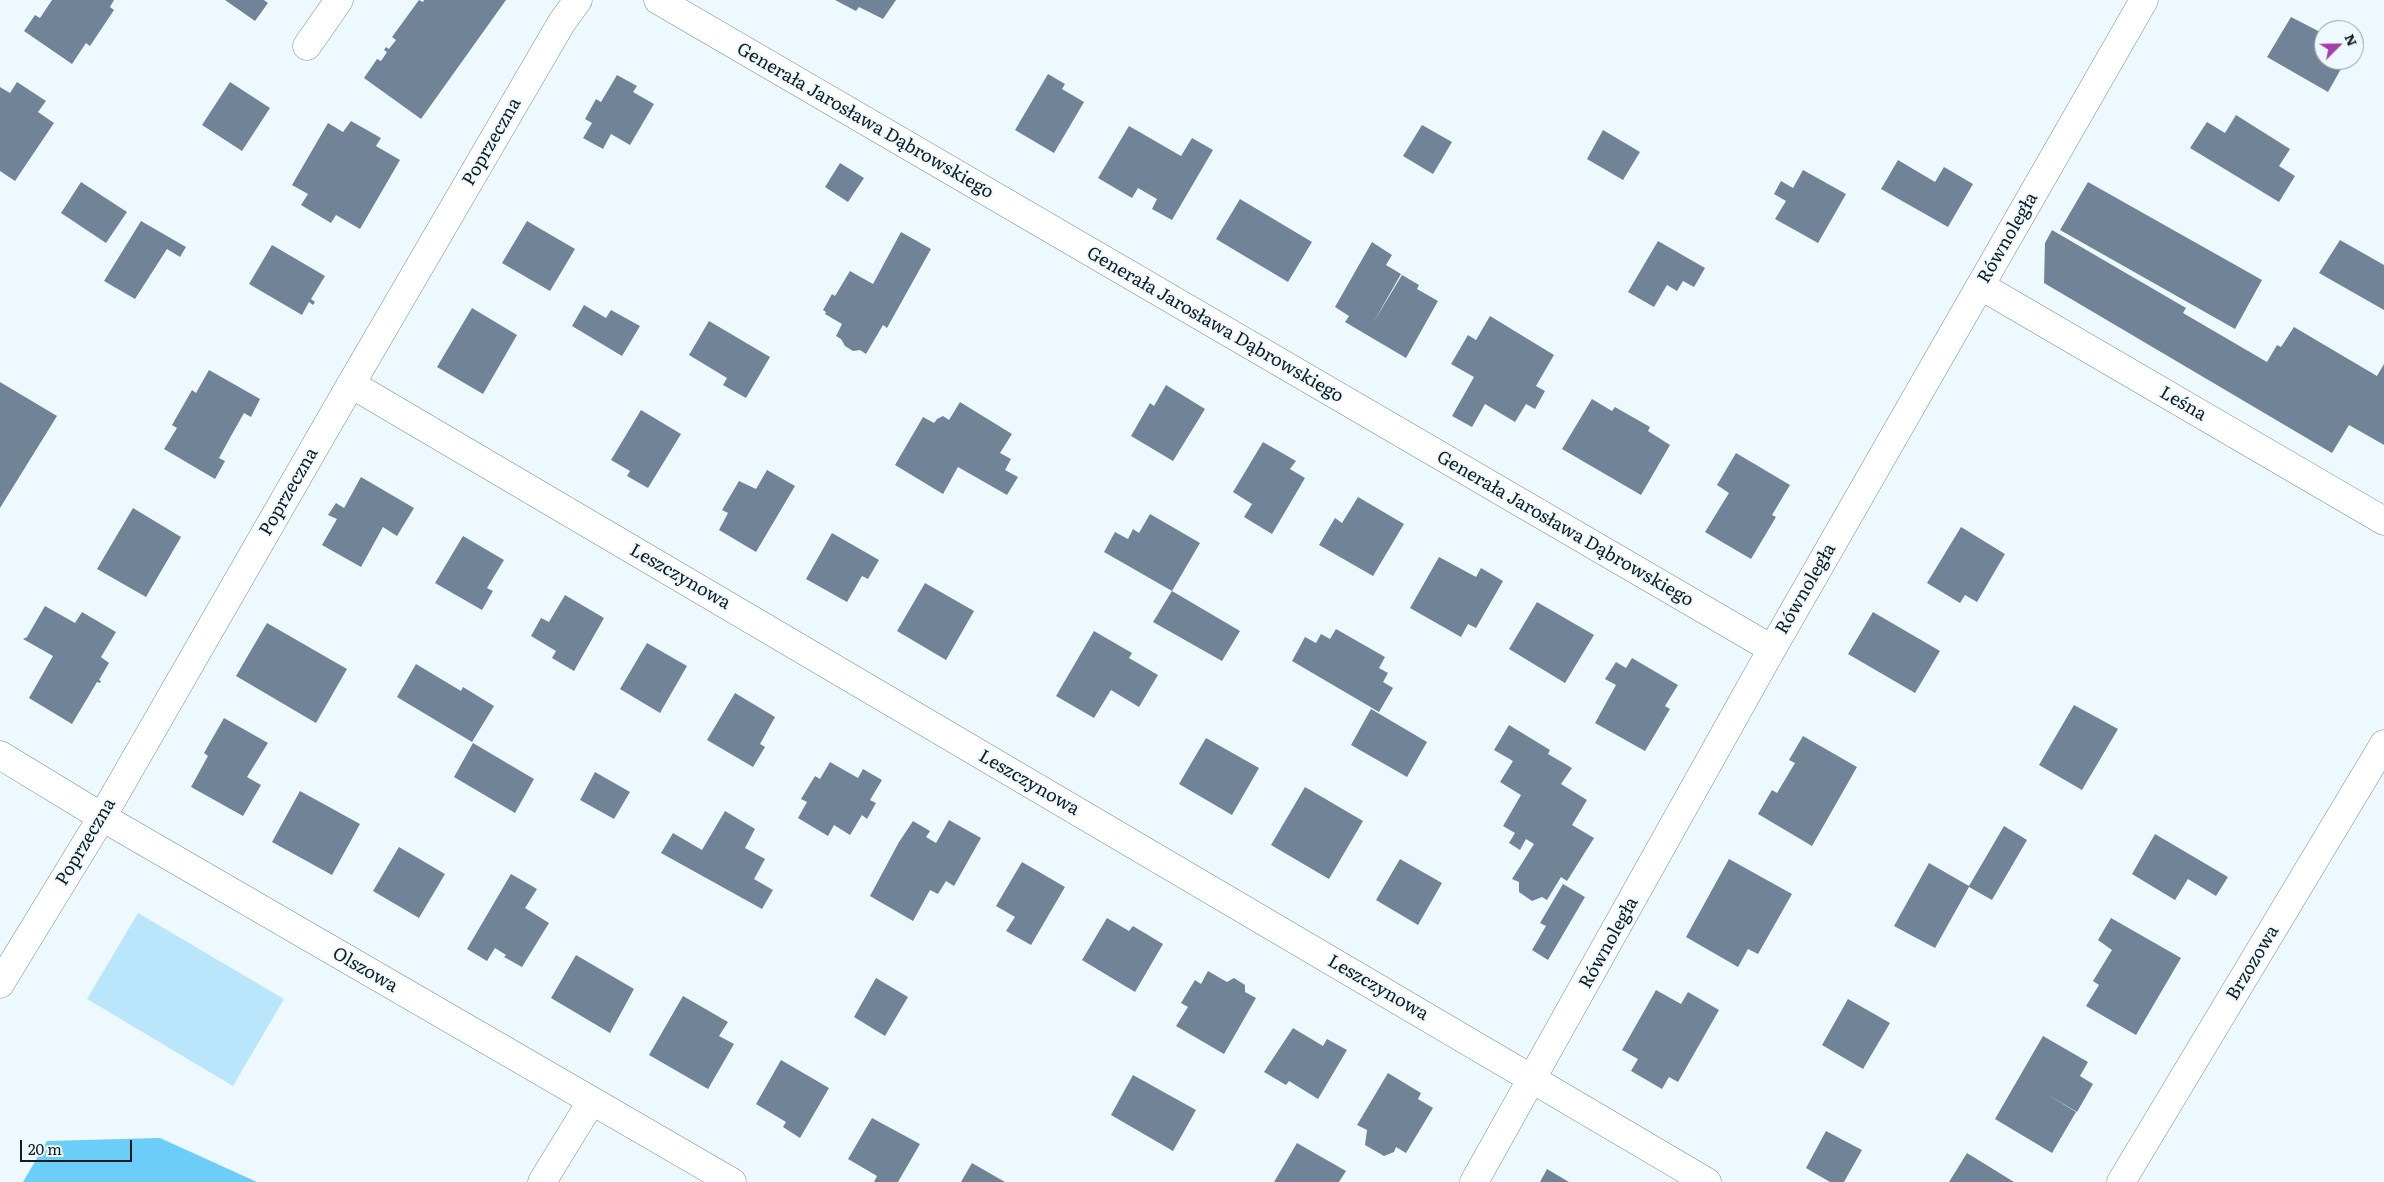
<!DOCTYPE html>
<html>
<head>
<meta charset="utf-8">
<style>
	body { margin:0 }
	#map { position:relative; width:2384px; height:1182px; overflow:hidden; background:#edf9ff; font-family:Literata,serif }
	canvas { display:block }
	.north { position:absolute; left:2314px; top:20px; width:50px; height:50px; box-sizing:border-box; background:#edf9ff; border:1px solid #95a1a7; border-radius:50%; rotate:67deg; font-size:14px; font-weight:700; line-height:20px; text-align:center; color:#121d22 }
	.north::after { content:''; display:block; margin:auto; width:18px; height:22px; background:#a240a6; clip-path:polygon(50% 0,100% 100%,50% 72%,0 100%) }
	.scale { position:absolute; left:20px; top:1140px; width:112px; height:22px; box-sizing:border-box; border:2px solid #121d22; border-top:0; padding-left:6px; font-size:15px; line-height:18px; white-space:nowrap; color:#121d22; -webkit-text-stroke:4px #edf9ff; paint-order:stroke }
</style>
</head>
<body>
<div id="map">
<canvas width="2384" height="1182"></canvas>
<div class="north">N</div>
<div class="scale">20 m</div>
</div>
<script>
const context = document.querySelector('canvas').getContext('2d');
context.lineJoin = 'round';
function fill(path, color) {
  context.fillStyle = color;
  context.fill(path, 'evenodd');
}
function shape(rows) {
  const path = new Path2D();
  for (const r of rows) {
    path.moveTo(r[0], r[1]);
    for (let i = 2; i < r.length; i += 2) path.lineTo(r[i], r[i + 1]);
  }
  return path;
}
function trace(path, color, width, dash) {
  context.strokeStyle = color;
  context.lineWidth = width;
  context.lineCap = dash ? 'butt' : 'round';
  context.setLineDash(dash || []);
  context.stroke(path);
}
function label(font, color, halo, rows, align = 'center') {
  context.font = font + ' Literata,serif';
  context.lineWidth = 4;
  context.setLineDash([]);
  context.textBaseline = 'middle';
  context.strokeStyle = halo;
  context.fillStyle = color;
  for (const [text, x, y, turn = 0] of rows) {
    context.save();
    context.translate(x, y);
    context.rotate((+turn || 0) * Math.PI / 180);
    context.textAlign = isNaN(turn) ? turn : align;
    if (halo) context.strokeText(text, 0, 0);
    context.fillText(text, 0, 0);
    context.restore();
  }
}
const green = shape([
	[138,913,284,999,233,1086,87,999]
]);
const forest = shape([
	[160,1138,257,1182,23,1182,47,1141]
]);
const building = shape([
	[52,0,114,0,110,7,114,10,90,46,86,43,72,64,24,31,35,15,40,18],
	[225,0,264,0,268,3,255,21],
	[419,0,423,2,424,0,506,0,421,119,364,78,377,59,381,61,387,52,384,50,386,47,389,49,396,40,392,37],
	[835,0,896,0,883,19,859,7,856,11],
	[2291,17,2324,34,2324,60,2346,60,2328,92,2267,57],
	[1048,74,1065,84,1062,89,1084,102,1054,153,1015,130],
	[617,75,637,86,633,92,654,104,630,145,611,134,603,149,583,138,592,123,585,119,596,99,601,102],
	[17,82,46,101,38,112,54,123,15,181,0,171,0,87,10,93],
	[230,82,270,108,242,151,202,125],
	[2236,115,2290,149,2279,166,2295,176,2279,202,2190,148,2207,122,2225,133],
	[351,121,381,138,376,146,400,160,360,229,336,215,331,223,301,205,308,194,292,185,328,123,343,132],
	[1422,125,1452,142,1433,174,1403,156],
	[1129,126,1181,156,1192,138,1213,150,1172,220,1152,209,1157,199,1138,188,1132,198,1098,178],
	[1603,130,1640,152,1623,180,1587,159],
	[1898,160,1935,182,1944,167,1973,184,1948,227,1881,189],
	[840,163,864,178,848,202,825,187],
	[1803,170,1846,194,1818,243,1775,219,1786,201,1774,194,1781,181,1793,188],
	[81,182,127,212,106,243,61,213],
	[2088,182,2262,280,2235,329,2060,230],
	[1240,199,1312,242,1288,282,1216,239],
	[141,221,186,247,180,257,167,249,135,299,104,281],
	[527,221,575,249,550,291,502,263],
	[2052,230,2186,308,2183,313,2267,362,2277,345,2281,347,2294,327,2377,376,2384,364,2384,445,2349,425,2332,453,2044,283,2045,243],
	[901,232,931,249,887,328,883,325,866,354,860,350,853,351,845,346,841,339,836,336,842,324,825,314,826,312,823,310,832,294,835,296,850,271,873,284],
	[2340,240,2384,265,2384,310,2319,273],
	[1658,241,1705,268,1694,287,1683,281,1677,291,1667,285,1654,307,1628,292],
	[1372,242,1392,255,1386,265,1401,274,1373,323,1402,275,1419,285,1417,289,1438,301,1406,358,1345,322,1349,316,1335,307],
	[272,245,325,276,311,299,315,302,313,305,309,302,302,315,249,284],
	[584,305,606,318,611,310,640,326,622,356,572,326],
	[472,308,517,335,483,394,437,367],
	[1490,316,1554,355,1536,386,1545,391,1535,409,1526,404,1515,422,1485,404,1472,427,1452,416,1474,377,1451,364,1468,335,1476,340],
	[709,321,770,357,746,398,723,385,727,378,689,355],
	[209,370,260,399,251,417,244,413,231,436,219,458,225,461,215,479,164,449,177,428,172,425,192,390,196,393],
	[0,382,57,416,0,508],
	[1166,385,1205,409,1173,461,1131,436,1150,403,1154,406],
	[1592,399,1612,411,1615,407,1650,427,1648,431,1670,445,1641,495,1562,449],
	[960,402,1012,434,1000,453,1011,459,1005,470,1018,477,1007,495,958,467,943,494,895,465,923,417,934,423,937,419,943,416,949,420],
	[641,410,681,434,648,488,627,476,630,471,611,460],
	[1263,442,1296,461,1290,469,1305,478,1272,534,1244,517,1252,504,1233,492],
	[1736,453,1790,485,1772,515,1776,517,1751,559,1705,532,1729,493,1717,485],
	[767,470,795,486,756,552,719,530,728,513,722,510,739,481,756,489],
	[361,477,414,508,397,536,383,527,361,567,322,545,337,519,328,515,336,503,344,508],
	[1358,497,1404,524,1373,576,1319,545,1335,518,1342,523],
	[133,508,181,537,146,597,97,569],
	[1150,514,1200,543,1172,591,1240,631,1222,661,1153,622,1172,591,1104,552,1115,532,1128,539,1133,529,1139,533],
	[1961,527,2005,554,1977,602,1965,595,1960,603,1927,583],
	[832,533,879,560,868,579,862,576,847,602,806,579],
	[463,536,504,560,487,588,493,591,482,610,435,583],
	[1439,557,1476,577,1481,568,1503,581,1476,628,1468,624,1461,637,1410,608],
	[925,583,974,611,946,660,897,631],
	[565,595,604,618,574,671,552,658,556,651,531,636,541,618,549,622],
	[1537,602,1594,635,1565,683,1509,649],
	[45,606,75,623,82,612,116,632,101,657,109,663,99,680,101,681,100,683,97,682,72,724,29,698,53,656,23,639,27,637],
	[1873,612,1940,651,1915,693,1848,654],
	[267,623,347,669,316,723,236,676],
	[1336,629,1385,657,1379,668,1388,673,1383,682,1393,688,1379,712,1292,661,1305,637,1316,643,1321,634,1330,639],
	[1094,631,1132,653,1129,658,1158,675,1139,707,1111,690,1094,718,1056,696],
	[647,643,687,666,660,713,620,689],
	[1632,658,1678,685,1665,706,1670,709,1645,751,1595,723,1616,685,1605,679,1616,662,1626,668],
	[416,664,461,691,463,687,494,706,472,742,397,697],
	[735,693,775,717,760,744,765,747,753,767,707,740],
	[2074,705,2118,729,2082,790,2039,765],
	[1371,709,1427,742,1407,777,1351,745],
	[224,718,268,743,247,777,261,785,243,816,191,787,208,756,204,753],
	[1509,725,1550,750,1548,754,1572,768,1561,784,1587,800,1572,825,1594,838,1567,881,1561,877,1547,900,1542,897,1532,901,1519,892,1519,882,1512,879,1534,844,1526,839,1520,850,1509,843,1515,833,1503,826,1521,795,1500,782,1513,761,1494,750],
	[1803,736,1857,767,1812,846,1758,814,1772,790,1777,793,1795,763,1789,760],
	[1206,738,1259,768,1232,815,1179,784],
	[473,743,534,779,515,813,454,777],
	[830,762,858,778,863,769,882,780,870,800,876,803,867,819,862,815,850,835,834,825,828,836,798,818,807,802,801,799,815,776,820,779],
	[595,772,630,792,614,819,580,800],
	[1305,787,1363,821,1329,879,1271,845],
	[300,791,360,824,332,875,272,842],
	[725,811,755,829,745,848,765,859,754,879,773,890,762,909,661,853,673,833,702,850],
	[949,820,981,838,954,886,946,881,938,894,930,890,913,921,870,896,899,842,913,821,930,831,926,837,936,843],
	[2004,826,2027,840,1992,900,1969,887,1935,948,1894,926,1929,863,1969,886],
	[2155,834,2228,877,2216,896,2188,879,2175,900,2132,874],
	[399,847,445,874,419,918,373,891],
	[1400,859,1442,883,1418,925,1376,900],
	[1729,859,1792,894,1758,954,1748,949,1738,967,1686,937],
	[1022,862,1065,887,1031,945,1006,931,1015,917,996,906],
	[511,874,537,889,525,908,549,923,522,967,504,957,506,955,495,948,487,961,467,949],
	[1563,884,1585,897,1548,960,1532,950,1546,926,1540,923],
	[1107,918,1129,931,1133,926,1163,944,1135,992,1082,960],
	[2111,918,2181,958,2136,1035,2086,1006,2099,985,2093,981,2112,950,2098,940],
	[576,955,634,989,610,1033,551,998],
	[1208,971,1227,982,1234,978,1245,985,1245,992,1256,998,1224,1054,1176,1026,1188,1007,1181,1003,1195,980,1201,984],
	[876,978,908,997,885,1036,854,1017],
	[1656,990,1681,1004,1688,992,1719,1010,1678,1082,1669,1077,1662,1089,1631,1071,1638,1059,1622,1050],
	[683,996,728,1022,719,1036,734,1044,708,1089,649,1055],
	[1848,999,1890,1023,1863,1069,1822,1045],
	[1293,1028,1323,1046,1327,1039,1347,1050,1318,1099,1289,1081,1286,1085,1264,1072],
	[2043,1036,2088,1062,2080,1076,2093,1084,2077,1112,2045,1093,2076,1112,2052,1153,1995,1119],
	[781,1060,829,1088,800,1138,783,1127,786,1122,756,1104],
	[1388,1073,1421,1093,1418,1099,1433,1108,1406,1153,1396,1147,1394,1152,1384,1156,1365,1145,1367,1130,1357,1125],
	[1133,1075,1196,1110,1173,1151,1111,1115],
	[872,1118,920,1144,898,1182,874,1182,877,1176,848,1159],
	[1826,1131,1862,1150,1844,1182,1830,1182,1806,1168],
	[1297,1143,1346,1171,1339,1182,1274,1182],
	[1967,1153,2014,1182,1949,1182],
	[972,1163,1005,1182,961,1182],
	[1547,1169,1569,1182,1540,1182]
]);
const minor = shape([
	[658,0,1772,649],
	[307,46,339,0],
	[1981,286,2384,521],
	[351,384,1707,1182],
	[0,755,102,817,732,1182],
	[0,984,102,817,351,384,562,22,578,0],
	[542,1182,591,1102],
	[1474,1182,1772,649,2144,0],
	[2121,1182,2384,744]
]);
const streetNames = [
	["Generała Jarosława Dąbrowskiego",865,121,30],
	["Poprzeczna",492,142,-60],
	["Równoległa",2008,238,-60],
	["Generała Jarosława Dąbrowskiego",1215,325,30],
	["Leśna",2183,404,30],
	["Poprzeczna",289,492,-60],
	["Generała Jarosława Dąbrowskiego",1565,529,30],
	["Leszczynowa",680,577,30],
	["Równoległa",1806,589,-60],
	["Leszczynowa",1029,783,30],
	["Poprzeczna",86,842,-59],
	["Równoległa",1609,943,-61],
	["Brzozowa",2253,963,-59],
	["Olszowa",365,970,30],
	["Leszczynowa",1378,988,30]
];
fill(green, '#bae6fb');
fill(forest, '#6ccef8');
fill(building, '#718497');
trace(minor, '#738e9b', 29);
trace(minor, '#fff', 28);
label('18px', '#121d22', '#edf9ff', streetNames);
</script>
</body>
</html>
